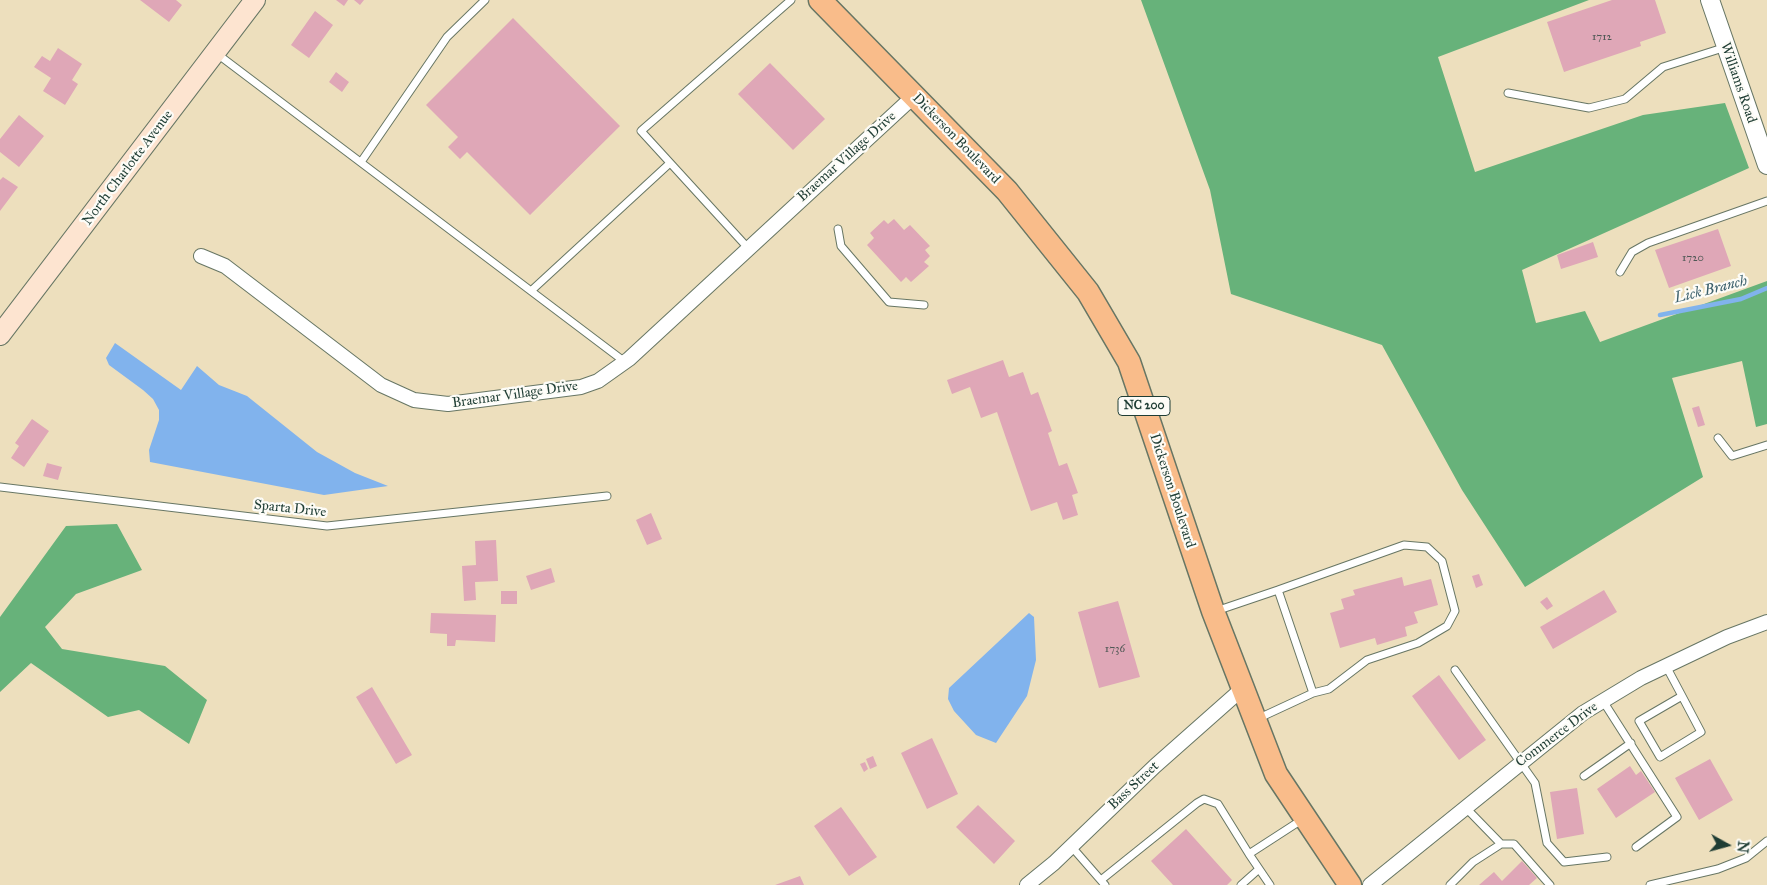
<!DOCTYPE html>
<html>
<head>
<meta charset="utf-8">
<style>
	body { margin:0 }
	#map { position:relative; width:1767px; height:885px; overflow:hidden; background:#eddfbd; font-family:"IM FELL Great Primer",serif }
	canvas { display:block }
	.north { position:absolute; left:1702px; top:820px; width:50px; height:50px; -webkit-text-stroke:4px #fdfcf7; paint-order:stroke; rotate:97deg; font-size:14px; font-weight:700; line-height:20px; text-align:center; color:#1f3d34 }
	.north::after { content:''; display:block; margin:auto; width:18px; height:22px; background:#1f3d34; clip-path:polygon(50% 0,100% 100%,50% 72%,0 100%) }
</style>
</head>
<body>
<div id="map">
<canvas width="1767" height="885"></canvas>
<div class="north">N</div>
</div>
<script>
const context = document.querySelector('canvas').getContext('2d');
context.lineJoin = 'round';
function fill(path, color) {
  context.fillStyle = color;
  context.fill(path, 'evenodd');
}
function shape(rows) {
  const path = new Path2D();
  for (const r of rows) {
    path.moveTo(r[0], r[1]);
    for (let i = 2; i < r.length; i += 2) path.lineTo(r[i], r[i + 1]);
  }
  return path;
}
function trace(path, color, width, dash) {
  context.strokeStyle = color;
  context.lineWidth = width;
  context.lineCap = dash ? 'butt' : 'round';
  context.setLineDash(dash || []);
  context.stroke(path);
}
function label(font, color, halo, rows, align = 'center') {
  context.font = font + ' "IM FELL Great Primer",serif';
  context.lineWidth = 4.5;
  context.setLineDash([]);
  context.textBaseline = 'middle';
  context.strokeStyle = halo;
  context.fillStyle = color;
  for (const [text, x, y, turn = 0] of rows) {
    context.save();
    context.translate(x, y);
    context.rotate((+turn || 0) * Math.PI / 180);
    context.textAlign = isNaN(turn) ? turn : align;
    if (halo) context.strokeText(text, 0, 0);
    context.fillText(text, 0, 0);
    context.restore();
  }
}
const forest = shape([
	[1141,0,1589,0,1438,57,1475,172,1643,115,1725,103,1749,168,1522,270,1536,323,1585,311,1600,342,1767,281,1767,424,1756,427,1742,361,1672,378,1703,477,1525,587,1462,490,1382,345,1231,294,1210,190],
	[117,524,142,570,76,594,45,627,62,649,165,666,207,700,189,744,139,710,108,717,31,663,0,692,0,617,66,526]
]);
const water = shape([
	[115,343,181,390,197,366,219,385,247,396,317,452,355,473,388,486,324,495,150,462,149,450,159,420,159,410,153,399,143,390,109,365,106,358],
	[1029,613,1034,617,1036,660,1027,696,996,743,976,735,954,711,948,699,949,688]
]);
const stream = shape([
	[1660,315,1741,299,1767,288]
]);
const building = shape([
	[140,0,176,0,182,5,169,22],
	[336,0,348,0,344,6],
	[354,0,364,0,360,5],
	[1612,0,1655,0,1666,33,1640,42,1641,46,1564,72,1547,22],
	[315,11,333,25,309,58,291,45],
	[513,18,620,126,530,215,467,152,460,159,448,147,458,137,426,105],
	[58,48,82,64,72,80,78,84,65,105,43,91,51,78,34,67,42,56,50,61],
	[770,63,825,119,793,150,738,94],
	[336,72,349,82,342,92,329,82],
	[19,115,44,136,19,167,0,152,0,139],
	[3,177,18,187,0,211,0,180],
	[894,219,904,230,910,225,930,246,925,250,930,256,924,262,929,266,911,282,906,277,901,282,867,245,874,238,870,233,884,220,888,224],
	[1718,229,1731,266,1669,288,1655,250],
	[1593,242,1598,257,1561,269,1557,255],
	[1003,360,1009,377,1023,372,1031,395,1038,392,1052,431,1048,433,1059,466,1067,463,1078,493,1072,495,1078,515,1063,520,1057,502,1031,511,997,412,981,418,970,387,952,394,947,380],
	[1699,406,1705,425,1698,427,1692,408],
	[32,419,49,431,24,467,11,458,19,446,15,443],
	[47,463,62,467,58,480,43,476],
	[651,513,662,539,647,545,636,520],
	[496,540,498,581,475,582,476,600,464,601,462,566,476,565,475,541],
	[551,568,555,582,531,590,526,576],
	[1479,574,1483,585,1476,588,1472,576],
	[1402,577,1404,586,1431,579,1438,605,1414,612,1418,623,1405,627,1407,636,1377,645,1375,638,1340,648,1330,613,1344,609,1341,599,1355,595,1353,590],
	[1604,590,1617,612,1553,649,1540,627],
	[501,591,517,591,517,604,501,604],
	[1547,597,1553,606,1547,610,1540,602],
	[1118,601,1140,677,1099,688,1078,612],
	[431,613,496,615,495,642,456,640,455,646,447,646,447,634,430,633],
	[1439,675,1486,740,1459,760,1412,696],
	[372,687,412,755,396,764,356,697],
	[932,738,958,794,927,809,901,753],
	[873,756,877,766,870,769,866,759],
	[1710,759,1733,800,1699,820,1675,778],
	[865,762,868,769,864,772,860,764],
	[1630,766,1636,775,1641,771,1655,792,1616,818,1597,789],
	[1577,788,1584,834,1557,839,1550,792],
	[978,805,1015,841,994,864,956,827],
	[841,807,877,857,849,876,814,826],
	[1186,829,1232,880,1227,885,1173,885,1151,861],
	[1522,861,1537,878,1529,885,1479,885,1494,872,1502,881],
	[800,876,804,885,775,885]
]);
const service = shape([
	[216,53,625,362],
	[1508,93,1589,108,1625,99,1663,67,1726,47],
	[361,162,447,37,485,0],
	[838,229,841,246,889,302,924,305],
	[748,248,641,131,791,0],
	[1620,272,1632,252,1648,243,1767,201],
	[532,290,670,163],
	[1718,438,1732,456,1767,445],
	[0,487,327,526,607,496],
	[1278,590,1404,545,1427,547,1442,561,1455,611,1447,626,1418,643,1367,660,1329,689,1313,693],
	[1216,611,1278,590,1313,693,1257,719],
	[1666,666,1682,696,1701,732,1660,757,1639,721,1682,696],
	[1455,670,1535,783,1547,843,1564,862,1607,857],
	[1603,701,1677,817,1636,847],
	[1584,776,1631,743],
	[1465,807,1501,844],
	[1071,846,1105,885],
	[1101,880,1197,803,1204,799,1218,804,1249,854],
	[1241,885,1259,869],
	[1270,885,1249,854,1303,819],
	[1450,885,1473,862,1501,844,1514,844,1550,885],
	[1650,885,1718,869,1746,858,1767,841]
]);
const minor = shape([
	[201,256,225,266,381,385,414,400,448,404,581,387,598,381,629,359,914,96],
	[1027,885,1054,863,1155,766,1242,689],
	[1370,885,1583,713,1641,678,1727,637,1767,622]
]);
const tertiary = shape([
	[1710,0,1767,165]
]);
const secondary = shape([
	[0,335,255,0]
]);
const primary = shape([
	[820,0,1007,191,1088,292,1129,362,1213,611,1276,774,1350,885]
]);
const numberNames = [
	["1712",1602,37],
	["1720",1693,258],
	["1736",1115,649]
];
const shields = [
	[1144,406,52]
];
const shieldNames = [
	["NC 200",1144,406]
];
const streetNames = [
	["Williams Road",1738,83,71],
	["Dickerson Boulevard",956,139,46],
	["Braemar Village Drive",847,157,-42],
	["North Charlotte Avenue",128,168,-53],
	["Braemar Village Drive",515,395,-8],
	["Dickerson Boulevard",1172,491,72],
	["Sparta Drive",290,509,6],
	["Commerce Drive",1557,735,-37],
	["Bass Street",1134,786,-43]
];
const waterNames = [
	["Lick Branch",1711,290,-14]
];
fill(forest, '#67b27a');
fill(water, '#81b3ed');
trace(stream, '#81b3ed', 4.5);
fill(building, '#dfa7b7');
trace(service, '#677664', 9);
trace(minor, '#677664', 16);
trace(tertiary, '#677664', 20);
trace(secondary, '#677664', 22);
trace(primary, '#677664', 25);
trace(service, '#fff', 7);
trace(minor, '#fff', 14);
trace(tertiary, '#fff', 18);
trace(secondary, '#fde4d0', 20);
trace(primary, '#f9bc8a', 22);
label('11px', '#4f5855', null, numberNames);
for (const [x, y, w] of shields) {
  const box = new Path2D();
  box.roundRect(x - w / 2, y - 9.5, w, 19, 4);
  context.fillStyle = '#fdfcf7';
  context.fill(box);
  trace(box, '#1f3d34', 1);
}
label('bold 12px', '#1f3d34', null, shieldNames);
label('14px', '#1f3d34', '#fdfcf7', streetNames);
label('italic 15px', '#3c606c', '#fdfcf7', waterNames);
</script>
</body>
</html>
